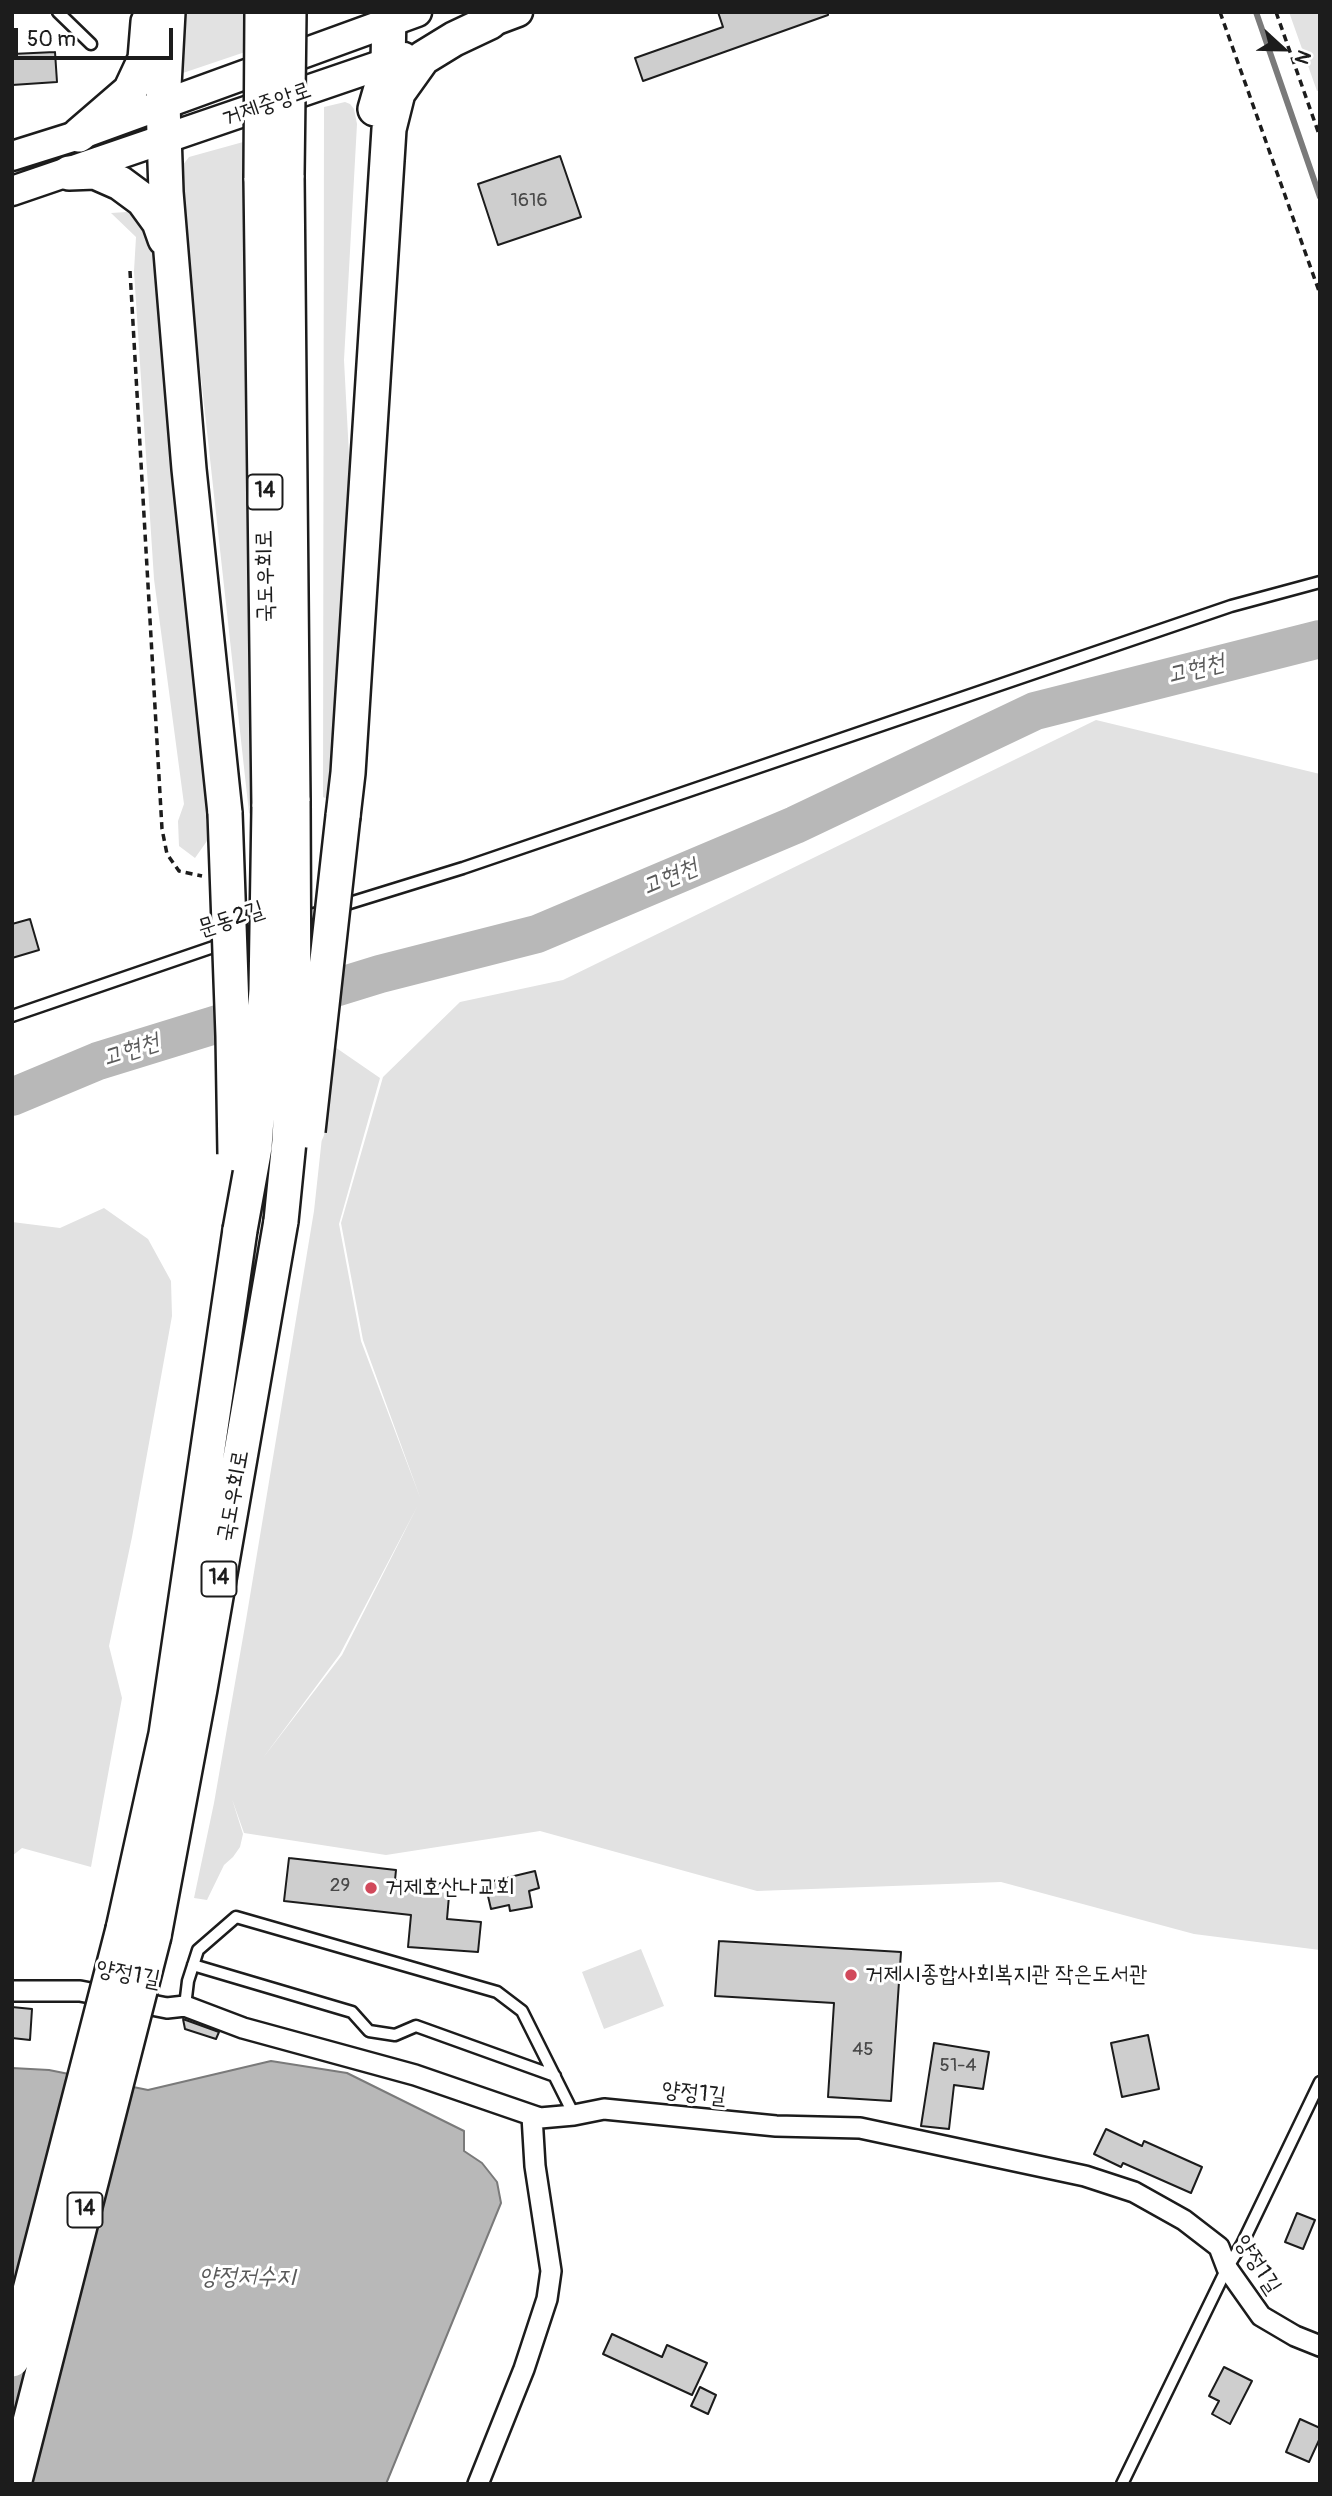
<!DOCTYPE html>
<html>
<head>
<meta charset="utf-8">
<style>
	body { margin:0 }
	#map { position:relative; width:1332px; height:2496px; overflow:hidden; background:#fff; font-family:Pangolin,sans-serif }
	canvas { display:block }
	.frame { position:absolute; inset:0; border:14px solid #1c1c1c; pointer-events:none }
	.north { position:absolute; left:1248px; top:14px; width:70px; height:70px; -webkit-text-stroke:5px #fff; paint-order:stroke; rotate:112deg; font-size:19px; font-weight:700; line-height:28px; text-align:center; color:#1c1c1c }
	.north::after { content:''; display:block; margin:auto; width:24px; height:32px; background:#1c1c1c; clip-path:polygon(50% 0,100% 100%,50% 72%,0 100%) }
	.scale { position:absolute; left:14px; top:28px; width:159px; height:32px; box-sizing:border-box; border:4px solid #1c1c1c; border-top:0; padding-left:9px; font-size:21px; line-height:24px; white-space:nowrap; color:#1c1c1c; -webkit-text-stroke:5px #fff; paint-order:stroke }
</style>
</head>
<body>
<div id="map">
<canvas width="1332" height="2496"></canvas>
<div class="frame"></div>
<div class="north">N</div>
<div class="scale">50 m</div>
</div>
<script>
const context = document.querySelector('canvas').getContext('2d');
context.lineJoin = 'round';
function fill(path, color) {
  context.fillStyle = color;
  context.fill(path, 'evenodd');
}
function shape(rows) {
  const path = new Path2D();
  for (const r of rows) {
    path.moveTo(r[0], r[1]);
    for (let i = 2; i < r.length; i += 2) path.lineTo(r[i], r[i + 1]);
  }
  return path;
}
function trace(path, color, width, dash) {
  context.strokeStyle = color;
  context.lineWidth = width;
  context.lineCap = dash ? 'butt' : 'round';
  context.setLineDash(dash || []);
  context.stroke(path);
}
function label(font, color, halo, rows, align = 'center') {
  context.font = font + ' Pangolin,"Poor Story",sans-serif';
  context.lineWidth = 6;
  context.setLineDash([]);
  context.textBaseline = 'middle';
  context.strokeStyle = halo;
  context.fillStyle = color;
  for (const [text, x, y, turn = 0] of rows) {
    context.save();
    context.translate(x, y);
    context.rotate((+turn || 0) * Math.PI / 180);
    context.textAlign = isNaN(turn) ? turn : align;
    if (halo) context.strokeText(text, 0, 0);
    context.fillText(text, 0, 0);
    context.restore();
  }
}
const green = shape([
	[173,12,250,12,251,50,180,74],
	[1289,12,1320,12,1320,90,1317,91],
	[345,102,350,104,354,109,357,124,344,360,350,474,345,584,327,799,323,797,324,107],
	[254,139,255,818,249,813,179,177,182,166,189,157],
	[127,212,141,220,156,258,214,831,195,858,179,846,178,821,184,804,154,579,134,271,136,237,111,213],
	[1096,720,1320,774,1320,1950,1194,1934,1001,1882,757,1891,540,1831,386,1855,244,1833,232,1799,243,1834,240,1847,233,1857,224,1865,207,1900,194,1898,214,1803,246,1620,314,1211,332,1045,380,1078,339,1224,361,1341,421,1500,363,1340,341,1223,383,1077,460,1002,563,980],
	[418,1505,342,1655,263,1758,340,1654],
	[104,1208,148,1239,171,1281,172,1316,132,1537,109,1646,122,1698,91,1867,22,1848,12,1856,12,1222,60,1228],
	[641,1949,664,2006,604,2029,582,1972]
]);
const water = shape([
	[271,2061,347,2073,464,2131,464,2151,482,2163,497,2182,501,2203,386,2484,12,2484,12,2068,49,2070,148,2090,271,2061]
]);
const stream = shape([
	[1256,12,1320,197]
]);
const river = shape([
	[12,1097,98,1061,380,974,537,934,795,825,1035,711,1320,639]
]);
const building = shape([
	[718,12,828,12,828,15,643,81,635,58,723,27,718,12],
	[55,52,57,82,12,85,12,54,55,52],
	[560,156,581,217,498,245,478,184,560,156],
	[30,919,39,950,12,958,12,924,30,919],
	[289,1858,396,1870,395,1880,450,1884,447,1919,481,1922,478,1952,408,1947,411,1915,284,1901,289,1858],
	[535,1871,539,1888,529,1891,532,1907,510,1911,509,1905,491,1909,485,1883,535,1871],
	[719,1941,901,1952,891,2101,828,2097,834,2003,715,1996,719,1941],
	[12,2007,32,2009,30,2040,12,2038,12,2007],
	[183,2019,219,2032,216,2039,185,2029,183,2019],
	[1148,2035,1159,2089,1122,2097,1111,2043,1148,2035],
	[934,2043,989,2052,983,2089,954,2085,949,2129,921,2126,934,2043],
	[1106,2129,1142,2146,1144,2141,1202,2167,1191,2193,1123,2163,1121,2167,1094,2154,1106,2129],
	[1297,2213,1315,2220,1303,2249,1285,2242,1297,2213],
	[612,2334,662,2357,667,2345,707,2363,692,2395,603,2354,612,2334],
	[1224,2367,1252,2381,1230,2424,1212,2414,1219,2401,1209,2396,1224,2367],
	[700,2387,716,2395,708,2414,691,2406,700,2387],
	[1300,2419,1320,2428,1320,2438,1309,2462,1286,2452,1300,2419]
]);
const path = shape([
	[1220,12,1320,294],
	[1276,12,1320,137],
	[130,271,162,829,167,854,179,871,202,876]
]);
const service = shape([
	[58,12,91,44],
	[298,919,463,868,1231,606,1320,582],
	[12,1016,260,931],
	[193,1965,352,2012,369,2031,395,2035,416,2026,555,2076],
	[185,2006,188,1981,198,1950,236,1917,497,1992,522,2011,574,2115],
	[1122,2484,1227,2268,1242,2244,1320,2082]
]);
const minor = shape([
	[12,1991,80,1991,167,2008,185,2006,243,2028,415,2075,540,2118,574,2115,604,2109,776,2126,860,2128,1085,2176,1134,2192,1184,2220,1219,2247,1227,2268,1261,2316,1295,2336,1320,2346],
	[478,2484,524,2369,547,2299,551,2271,535,2166,532,2116]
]);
const secondary = shape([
	[470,30,518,12],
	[12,156,79,135,417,12],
	[12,191,404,57]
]);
const trunk = shape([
	[168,12,163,104,166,192,189,469,225,813],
	[375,109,388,64,389,12],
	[79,135,130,91,145,59,148,22],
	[69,173,95,172,120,183,143,200,159,222,165,239],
	[287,175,293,801],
	[261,178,269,807],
	[343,816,348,773,389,129,398,93,423,58,454,39,490,22],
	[123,1929,166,1734,240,1230],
	[154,1936,200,1689,281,1221]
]);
const trunkBridge = shape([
	[287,175,289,12],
	[261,178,262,12],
	[225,813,233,1036,235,1154],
	[308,1131,343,816],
	[281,1221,289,1141,294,1033,293,801],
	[240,1230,255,1147,266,990,269,807],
	[12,2360,123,1929],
	[14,2484,154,1936]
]);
const markers = [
	[371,1888,7,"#d1495b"],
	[851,1975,7,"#d1495b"]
];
const numberNames = [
	["1616",529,201],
	["29",340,1886],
	["45",863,2050],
	["51-4",958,2066]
];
const shields = [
	[265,492,35],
	[219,1579,35],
	[85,2210,35]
];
const shieldNames = [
	["14",265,492],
	["14",219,1579],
	["14",85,2210]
];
const streetNames = [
	["거제중앙로",267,105,-19],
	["국도우회로",266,576,-91],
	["문동2길",231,920,-18],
	["국도우회로",234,1496,-80],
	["양정1길",128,1975,11],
	["양정1길",694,2094,6],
	["양정1길",1257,2265,57]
];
const poiNames = [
	["거제호산나교회",385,1888],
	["거제시종합사회복지관 작은도서관",865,1975]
];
const waterNames = [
	["고현천",1196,670,-14],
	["고현천",670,878,-23],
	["고현천",131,1051,-18],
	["양정저수지",247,2278]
];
fill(green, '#e2e2e2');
fill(water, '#b8b8b8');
trace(water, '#7a7a7a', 2);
trace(stream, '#7a7a7a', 6);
trace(river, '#b8b8b8', 38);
fill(building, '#cecece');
trace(building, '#1c1c1c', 2);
trace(service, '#1c1c1c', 15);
trace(minor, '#1c1c1c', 24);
trace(secondary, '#1c1c1c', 33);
trace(trunk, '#1c1c1c', 38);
trace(path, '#1c1c1c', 3.5, [7, 5]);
trace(service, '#fff', 10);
trace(minor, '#fff', 19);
trace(secondary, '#fff', 28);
trace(trunk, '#fff', 33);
trace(trunkBridge, '#1c1c1c', 38, []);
trace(trunkBridge, '#fff', 33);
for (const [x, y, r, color] of markers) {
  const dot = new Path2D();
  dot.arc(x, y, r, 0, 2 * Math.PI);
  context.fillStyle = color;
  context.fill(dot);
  trace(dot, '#fff', 2.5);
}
label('19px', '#484848', null, numberNames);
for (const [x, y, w] of shields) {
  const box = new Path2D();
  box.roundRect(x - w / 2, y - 17.5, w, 35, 5);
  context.fillStyle = '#fff';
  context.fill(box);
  trace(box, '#1c1c1c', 2);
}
label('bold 21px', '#1c1c1c', null, shieldNames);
label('23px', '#1c1c1c', '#fff', streetNames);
label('23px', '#1c1c1c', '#fff', poiNames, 'left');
label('italic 24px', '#5a5a5a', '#fff', waterNames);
</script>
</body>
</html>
